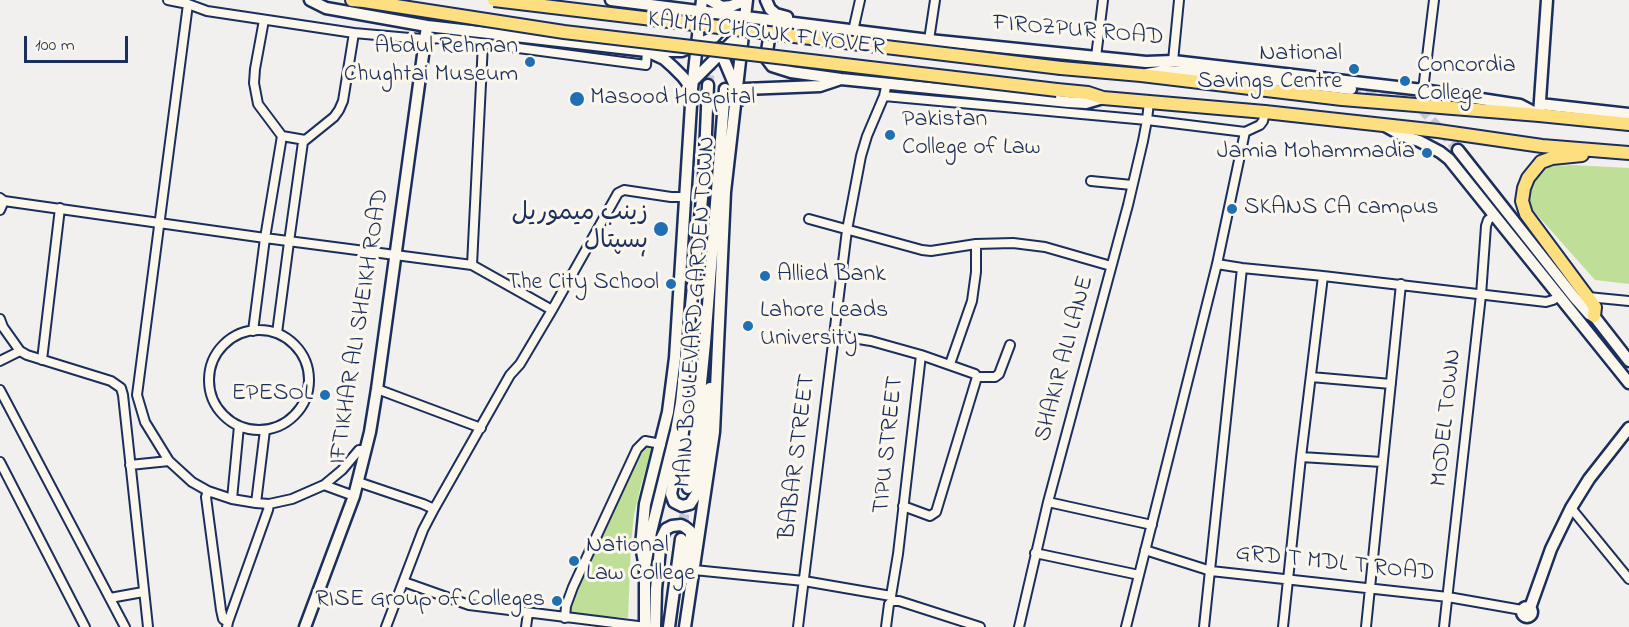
<!DOCTYPE html>
<html>
<head>
<meta charset="utf-8">
<style>
	body { margin:0 }
	#map { position:relative; width:1629px; height:627px; overflow:hidden; background:#f2f0ef; font-family:"Indie Flower",sans-serif }
	canvas { display:block }
	.scale { position:absolute; left:24px; top:36px; width:104px; height:27px; box-sizing:border-box; border:3px solid #1b2f5e; border-top:0; padding-left:8px; font-size:18px; line-height:21px; white-space:nowrap; color:#1b2f5e; -webkit-text-stroke:4px #fbf7ec; paint-order:stroke }
</style>
</head>
<body>
<div id="map">
<canvas width="1629" height="627"></canvas>
<div class="scale">100 m</div>
</div>
<script>
const context = document.querySelector('canvas').getContext('2d');
context.lineJoin = 'round';
function fill(path, color) {
  context.fillStyle = color;
  context.fill(path, 'evenodd');
}
function shape(rows) {
  const path = new Path2D();
  for (const r of rows) {
    if (r.length === 3) {
      path.moveTo(r[0] + r[2], r[1]);
      path.arc(r[0], r[1], r[2], 0, 2 * Math.PI);
      continue;
    }
    path.moveTo(r[0], r[1]);
    for (let i = 2; i < r.length; i += 2) path.lineTo(r[i], r[i + 1]);
  }
  return path;
}
function trace(path, color, width, dash) {
  context.strokeStyle = color;
  context.lineWidth = width;
  context.lineCap = dash ? 'butt' : 'round';
  context.setLineDash(dash || []);
  context.stroke(path);
}
function label(font, color, halo, rows, align = 'center') {
  context.font = font + ' "Indie Flower","Playpen Sans Arabic",sans-serif';
  context.lineWidth = 6;
  context.setLineDash([]);
  context.textBaseline = 'middle';
  context.strokeStyle = halo;
  context.fillStyle = color;
  for (const [text, x, y, turn = 0] of rows) {
    context.save();
    context.translate(x, y);
    context.rotate((+turn || 0) * Math.PI / 180);
    context.textAlign = isNaN(turn) ? turn : align;
    if (halo) context.strokeText(text, 0, 0);
    context.fillText(text, 0, 0);
    context.restore();
  }
}
const green = shape([
	[1572,165,1629,168,1629,284,1595,280,1531,208,1527,194,1544,167],
	[648,444,653,445,641,485,634,515,631,544,628,618,571,614,571,604,599,534,641,447]
]);
const secondaryTunnel = shape([
	[708,85,721,0],
	[1351,89,1400,96,1411,101,1420,107,1458,150],
	[681,539,688,488]
]);
const street = shape([
	[168,0,188,4,207,11,354,33,410,38,425,39,443,38,646,65,647,51],
	[188,4,137,395,145,422,169,461,192,482,208,491,232,499,256,503,269,504,292,499,324,485,342,470,359,450,366,450],
	[264,20,255,69,254,83,258,104,282,136,305,140],
	[853,31,860,0],
	[929,40,935,0],
	[1096,57,1103,0],
	[1173,61,1179,0],
	[1423,90,1434,0],
	[884,96,1147,120,1245,132,1260,125,1263,121,1265,112],
	[1091,181,1132,185],
	[0,198,4,201,265,238,472,265,552,310],
	[0,210,4,201],
	[809,219,922,250,931,251,976,244,1013,243,1045,247,1111,266],
	[1217,264,1242,268,1323,276,1546,302,1553,300,1559,296],
	[472,265,483,43],
	[1588,297,1629,301],
	[0,319,3,327,20,351,27,355,111,381,121,388,123,395,148,627],
	[259,380,50],
	[253,331,265,238,282,136],
	[277,333,289,242,303,142,334,117,339,110,343,101,354,33],
	[834,335,871,341,921,355,898,554,891,596,892,601,889,604,886,627],
	[921,355,975,374,977,377,995,377,999,374,1010,345],
	[42,360,60,208],
	[0,361,20,351],
	[950,364,972,301,976,272,976,244],
	[1311,377,1391,384],
	[377,389,481,428],
	[0,390,125,627],
	[1301,457,1382,462],
	[0,462,85,627],
	[130,465,169,461],
	[358,482,423,504,434,509],
	[324,485,354,496],
	[208,491,206,497,221,610,223,619,228,622,227,627],
	[232,499,239,426],
	[1048,502,1152,525],
	[256,503,265,430],
	[903,506,930,516,936,512,977,377],
	[1571,508,1629,579],
	[1145,550,1211,571,1448,597,1522,610],
	[1035,553,1139,575],
	[694,570,804,581,891,596],
	[404,582,469,605,646,627],
	[110,598,143,592],
	[892,601,899,601,980,627],
	[565,618,566,606,573,587,637,449,645,441,661,444],
	[228,622,268,510,269,504],
	[386,627,423,530,434,509,510,375,520,364,552,310,618,193,624,190,671,197,685,197],
	[526,627,528,613],
	[798,627,847,230,861,156,867,136,884,96,887,83],
	[1019,627,1048,502,1128,205,1143,141,1147,120,1149,102],
	[1126,627,1217,264,1245,132],
	[1204,627,1242,268],
	[1283,627,1301,457,1323,276],
	[1366,627,1401,284],
	[1444,627,1481,295,1486,226,1488,220,1493,216]
]);
const secondary = shape([
	[310,0,326,8,427,26,647,51,664,59,673,67,683,77,692,89],
	[611,0,929,40,1146,62,1173,61,1423,90,1520,105,1539,115,1547,0],
	[710,0,722,7,731,6,739,3,741,0],
	[766,0,770,9,776,14,787,17],
	[775,28,770,32,766,58,772,66,791,72,841,79,1068,102,1086,103,1103,98],
	[719,48,735,86],
	[650,51,682,51,714,37,727,23],
	[1147,74,1164,71,1231,75,1351,89],
	[692,82,743,31,750,27,761,24,771,24],
	[740,100,742,91,744,89,820,86,838,80],
	[1540,104,1629,114],
	[1385,126,1403,136,1419,141,1440,152,1449,159,1629,383],
	[1458,150,1574,297,1589,314,1594,316,1629,361],
	[686,410,681,447,671,494,674,502,682,506,690,504,697,493,710,388],
	[688,488,698,413,705,343,725,89],
	[645,567,641,546,645,504,668,412,675,358,692,89,702,0],
	[1527,612,5],
	[1530,608,1551,549,1571,508,1589,479,1629,428],
	[305,627,354,496,370,432,377,389,427,26],
	[645,627,645,567,651,532,676,431,681,403,704,179,708,85],
	[655,627,656,589,661,539,666,529,672,526,681,525,685,527,690,531,691,534,686,578],
	[669,627,681,539],
	[685,627,714,432,725,192,747,0]
]);
const primary = shape([
	[352,0,364,1],
	[1061,68,1141,75,1342,99,1539,115,1629,124],
	[1057,90,1088,93,1103,98,1265,112,1438,131,1542,146,1629,153],
	[1582,155,1552,158,1541,162,1528,178,1524,188,1522,201,1526,214,1595,307,1594,316]
]);
const primaryBridge = shape([
	[494,0,1061,68],
	[364,1,564,32,1057,90]
]);
const markers = [
	[530,62,6,"#1f6fb2"],
	[1354,69,6,"#1f6fb2"],
	[1405,81,6,"#1f6fb2"],
	[577,99,8,"#1f6fb2"],
	[890,135,6,"#1f6fb2"],
	[1427,153,6,"#1f6fb2"],
	[1232,209,6,"#1f6fb2"],
	[661,229,8,"#1f6fb2"],
	[765,276,6,"#1f6fb2"],
	[671,284,6,"#1f6fb2"],
	[748,326,6,"#1f6fb2"],
	[325,395,6,"#1f6fb2"],
	[574,561,6,"#1f6fb2"],
	[557,601,6,"#1f6fb2"]
];
const streetNames = [
	["FIROZPUR ROAD",1078,32,5],
	["KALMA CHOWK FLYOVER",766,35,7],
	["MAIN BOULEVARD GARDEN TOWN",697,312,-86],
	["IFTIKHAR ALI SHEIKH ROAD",361,327,-81],
	["SHAKIR ALI LANE",1066,359,-75],
	["MODEL TOWN",1448,418,-84],
	["TIPU STREET",890,445,-84],
	["BABAR STREET",799,457,-83],
	["GRD T MDL T ROAD",1335,565,6]
];
const poiNames = [
	["Abdul Rehman",518,48],
	["Chughtai Museum",518,76],
	["National",1342,55],
	["Savings Centre",1342,83],
	["Concordia",1417,67,"left"],
	["College",1417,95,"left"],
	["Masood Hospital",590,99,"left"],
	["Pakistan",902,121,"left"],
	["College of Law",902,149,"left"],
	["Jamia Mohammadia",1415,153],
	["SKANS CA campus",1244,209,"left"],
	["زینب میموریل",648,215],
	["ہسپتال",648,243],
	["Allied Bank",777,276,"left"],
	["The City School",659,284],
	["Lahore Leads",760,312,"left"],
	["University",760,340,"left"],
	["EPESOL",313,395],
	["National",586,547,"left"],
	["Law College",586,575,"left"],
	["RISE Group of Colleges",545,601]
];
fill(green, '#bfdf98');
trace(secondaryTunnel, '#c7c9d2', 10, [10, 5]);
trace(street, '#1b2f5e', 12);
trace(secondary, '#1b2f5e', 15);
trace(primary, '#1b2f5e', 16);
trace(street, '#fbf7ec', 8);
trace(secondary, '#fbf7ec', 10);
trace(primary, '#fedf80', 12);
trace(primaryBridge, '#1b2f5e', 16, []);
trace(primaryBridge, '#fedf80', 12);
for (const [x, y, r, color] of markers) {
  const dot = new Path2D();
  dot.arc(x, y, r, 0, 2 * Math.PI);
  context.fillStyle = color;
  context.fill(dot);
  trace(dot, '#fbf7ec', 2);
}
label('24px', '#1b2f5e', '#fbf7ec', streetNames);
label('24px', '#1b2f5e', '#fbf7ec', poiNames, 'right');
</script>
</body>
</html>
